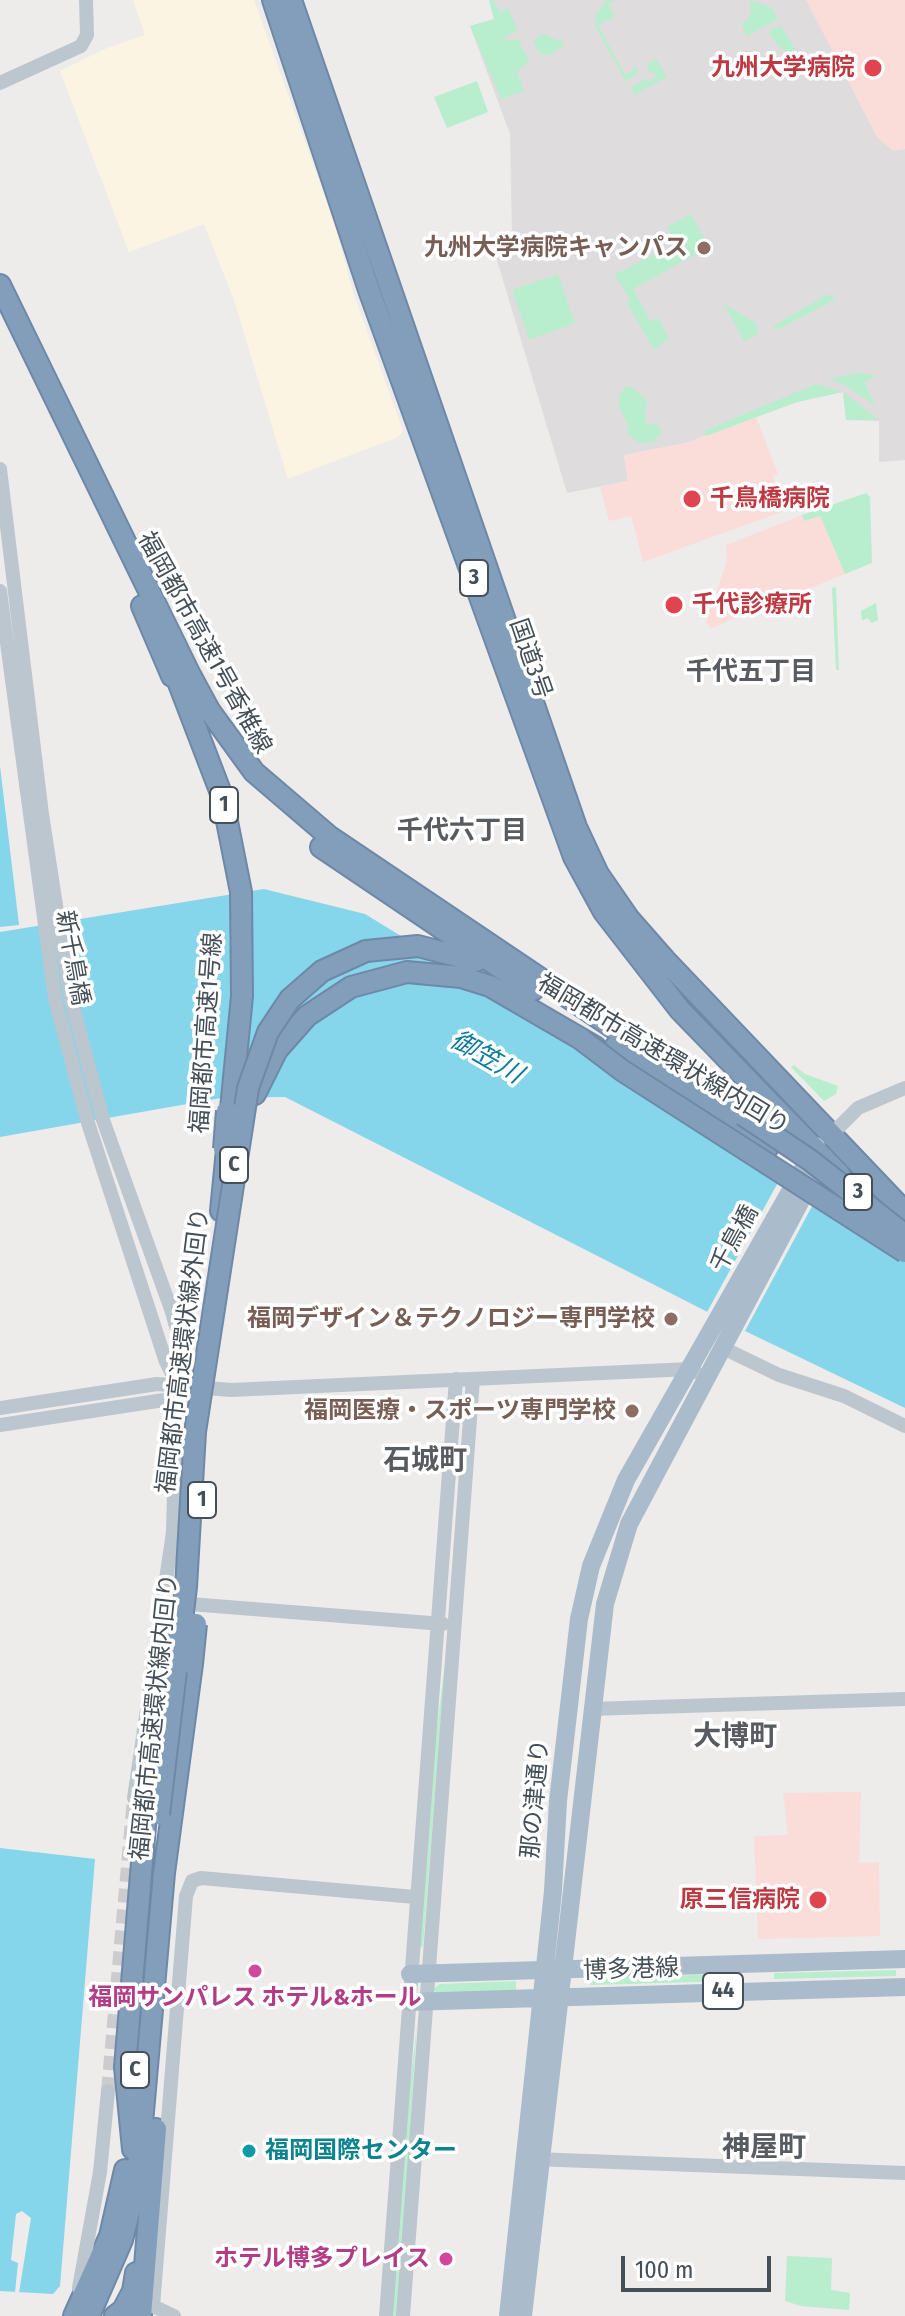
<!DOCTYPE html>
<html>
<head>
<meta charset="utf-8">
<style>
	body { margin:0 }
	#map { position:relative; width:905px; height:2316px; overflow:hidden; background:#eeebeb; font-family:"Fira Sans Condensed",sans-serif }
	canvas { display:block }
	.scale { position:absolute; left:621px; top:2256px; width:150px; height:36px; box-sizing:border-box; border:4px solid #444f58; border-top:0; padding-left:10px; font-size:24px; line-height:28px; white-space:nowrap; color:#444f58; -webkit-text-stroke:6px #fff; paint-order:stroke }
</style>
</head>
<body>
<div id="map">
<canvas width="905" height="2316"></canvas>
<div class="scale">100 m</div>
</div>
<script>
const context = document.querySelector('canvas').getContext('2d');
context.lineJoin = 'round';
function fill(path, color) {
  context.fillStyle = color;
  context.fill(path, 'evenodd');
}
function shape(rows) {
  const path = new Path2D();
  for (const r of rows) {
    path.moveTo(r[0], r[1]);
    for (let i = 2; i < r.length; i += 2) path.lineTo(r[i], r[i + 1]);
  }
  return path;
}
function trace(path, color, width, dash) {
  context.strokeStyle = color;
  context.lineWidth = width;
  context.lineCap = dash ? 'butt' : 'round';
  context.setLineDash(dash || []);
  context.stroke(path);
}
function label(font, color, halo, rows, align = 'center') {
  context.font = font + ' "Fira Sans Condensed","Noto Sans JP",sans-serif';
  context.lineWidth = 7;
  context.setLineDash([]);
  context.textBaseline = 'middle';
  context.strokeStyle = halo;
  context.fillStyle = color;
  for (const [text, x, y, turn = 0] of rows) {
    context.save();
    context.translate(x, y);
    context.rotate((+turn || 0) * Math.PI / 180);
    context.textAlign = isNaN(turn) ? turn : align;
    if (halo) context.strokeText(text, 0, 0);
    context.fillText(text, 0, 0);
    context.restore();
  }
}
const commercial = shape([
	[133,0,254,0,334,222,353,292,403,431,398,437,288,479,235,303,204,224,129,252,60,71,107,48,145,35]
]);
const education = shape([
	[489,0,905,0,905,460,879,462,879,421,846,420,843,392,797,402,686,443,624,455,628,481,567,493,496,257,512,238,510,134,470,26,494,19]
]);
const medical = shape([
	[806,0,905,0,905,149,893,151,877,137],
	[756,417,778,474,773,476,784,511,643,562,631,516,609,521,600,487,628,481,624,455,686,443],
	[802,515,804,521,820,515,845,574,711,628,706,622,727,561,726,545],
	[861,1792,859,1863,879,1862,880,1936,758,1939,754,1836,788,1835,783,1793]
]);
const green = shape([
	[489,0,493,0,500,12,508,8,518,30,504,38,506,41,518,39,529,61,517,72,524,91,501,99,470,26,494,19],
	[607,0,615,0,608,4,615,16,598,25,625,75,636,67,639,72,626,82,595,26,596,14],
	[750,0,772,8,778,19,747,36,742,26,751,14],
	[781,25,795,50,790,53,779,47,768,32],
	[542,33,563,42,564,46,548,55,541,54,533,42],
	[656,59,667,77,634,95,631,87,646,79,651,82,657,74,651,73,646,64],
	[477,81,488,112,447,128,434,97],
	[691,214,709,247,633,289,650,321,658,318,669,338,654,350,627,303,630,300,614,275,664,249,670,254,675,251,677,244,667,227],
	[558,274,575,323,529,340,512,290],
	[828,294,836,299,777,330,773,326],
	[724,304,756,323,758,335,744,341],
	[858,373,877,375,864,382,876,406,845,385,828,379],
	[816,384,843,392,879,420,846,420,843,392,797,402,706,436,704,431],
	[626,386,634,388,647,402,645,423,656,424,662,431,654,442,639,443,628,434,628,425,619,407,619,397],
	[866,493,870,497,872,563,845,574,820,516,804,521,802,515],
	[836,587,839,670,836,670,832,588],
	[876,603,878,620,872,623,867,618,862,621,861,611],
	[794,1065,805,1074,838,1086,836,1094,824,1101,791,1067],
	[446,1655,423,1947,418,1946,432,1767],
	[896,1970,896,1976,774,1979,774,1973],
	[733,1974,734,1981,590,1985,591,1978],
	[516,1981,516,1992,437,1993,433,1989,440,1984],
	[417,2024,398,2310,397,2316,392,2316,401,2159],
	[787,2256,832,2258,831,2290,850,2293,849,2310,801,2306,785,2301]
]);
const water = shape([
	[0,766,19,925,0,927],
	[264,889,365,914,463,974,905,1258,905,1408,745,1331,285,1097,221,1098,0,1137,0,932],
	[0,1848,95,1859,60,2286,53,2294,0,2291]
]);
const pier = shape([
	[781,1177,817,1197,745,1331,707,1312],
	[22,2211,31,2218,19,2293,15,2292,18,2263,11,2260,16,2214]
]);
const minorTunnel = shape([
	[108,2091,134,1798]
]);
const minor = shape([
	[0,83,81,46,87,35,86,0],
	[0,469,42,814,70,996,103,1120,172,1312,195,1396],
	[0,591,55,999,88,1123,166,1362,177,1383,173,1532,134,1798],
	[831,1135,858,1108,905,1088],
	[723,1348,779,1375,844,1396,905,1426],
	[0,1408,157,1384,231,1390,690,1369,696,1372],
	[0,1425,177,1398,184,1393],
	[177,1603,443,1624],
	[591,1709,905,1699],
	[534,2159,905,2173],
	[79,2288,100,2172,108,2091],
	[174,2316,153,2306,186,1896,192,1881,201,1878,415,1897],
	[386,2316,456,1379],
	[403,2316,473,1379]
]);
const major = shape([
	[410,1974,905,1959],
	[408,2002,905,1987],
	[508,2316,553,1891,558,1801,579,1619,591,1566,626,1480,816,1146],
	[523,2316,605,1604,629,1524,824,1157]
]);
const highway = shape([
	[273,0,369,290,574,857,604,912,680,1010,840,1175],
	[291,0,576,827,598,874,629,919,665,960,905,1212],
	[0,285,189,673,209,710,254,772,330,837,743,1115],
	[142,606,172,676],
	[171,663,222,796,241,892,242,996,221,1211],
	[321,847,533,990],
	[366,951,418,946,476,961],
	[616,1046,735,1127],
	[255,1094,277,1050,307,1016,351,987,407,972,461,977,490,986,595,1047],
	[723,1121,768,1147],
	[133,2149,125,2067,146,1814],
	[74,2316,110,2236,125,2170],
	[89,2316,122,2240,137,2180,164,1873,192,1664],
	[115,2316,123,2310,133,2291,136,2273],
	[141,2316,156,2129]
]);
const highwayBridge = shape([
	[582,1040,623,1071,905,1252],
	[743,1115,810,1160,905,1235],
	[224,1149,227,1111],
	[192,1664,196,1624],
	[159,1814,186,1587,195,1432,248,1088,268,1032,290,999,322,971,366,951]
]);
const markers = [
	[873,68,10,"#e0444e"],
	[704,248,8,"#8d6e63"],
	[692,499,10,"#e0444e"],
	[674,605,10,"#e0444e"],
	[671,1319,8,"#8d6e63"],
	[632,1411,8,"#8d6e63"],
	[818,1900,10,"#e0444e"],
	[255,1971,8,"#d1479c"],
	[249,2151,8,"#0f9aa8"],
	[446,2259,8,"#d1479c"]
];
const shields = [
	[474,578,28],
	[224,805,28],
	[234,1165,28],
	[858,1192,28],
	[202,1500,28],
	[723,1991,40],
	[135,2070,28]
];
const shieldNames = [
	["3",474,578],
	["1",224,805],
	["C",234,1165],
	["3",858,1192],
	["1",202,1500],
	["44",723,1991],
	["C",135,2070]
];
const healthNames = [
	["九州大学病院",855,68],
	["千鳥橋病院",710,499,"left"],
	["千代診療所",692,605,"left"],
	["原三信病院",800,1900]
];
const educationNames = [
	["九州大学病院キャンパス",688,248],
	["福岡デザイン＆テクノロジー専門学校",655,1319],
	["福岡医療・スポーツ専門学校",616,1411]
];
const streetNames = [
	["福岡都市高速1号香椎線",204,643,61],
	["国道3号",530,659,71],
	["新千鳥橋",72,958,80],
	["福岡都市高速1号線",207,1033,-86],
	["福岡都市高速環状線内回り",663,1055,31],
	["千鳥橋",735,1239,-61],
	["福岡都市高速環状線外回り",184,1351,-83],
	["福岡都市高速環状線内回り",155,1717,-84],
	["那の津通り",536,1799,-85],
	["博多港線",631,1970,-2]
];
const hotelNames = [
	["福岡サンパレス ホテル&ホール",255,1998],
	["ホテル博多プレイス",430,2259,"right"]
];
const cultureNames = [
	["福岡国際センター",265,2151]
];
const neighbourhoodNames = [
	["千代五丁目",751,673],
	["千代六丁目",462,832]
];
const waterNames = [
	["御笠川",486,1058,30]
];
const quarterNames = [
	["石城町",425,1461],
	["大博町",735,1737],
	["神屋町",764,2148]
];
fill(commercial, '#fbf4e2');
fill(education, '#dfdcdd');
fill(medical, '#fadcd9');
fill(green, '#b8eecd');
fill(water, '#85d5eb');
fill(pier, '#eeebeb');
trace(minorTunnel, '#ccccce', 14, [14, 7]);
trace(highway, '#6e89a7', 24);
trace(minor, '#bcc6ce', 14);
trace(major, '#aabbcb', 18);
trace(highway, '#829ebb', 20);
trace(highwayBridge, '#6e89a7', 24, []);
trace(highwayBridge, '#829ebb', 20);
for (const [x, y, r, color] of markers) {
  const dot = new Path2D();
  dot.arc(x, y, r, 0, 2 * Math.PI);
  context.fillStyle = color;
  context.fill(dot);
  trace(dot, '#fff', 3);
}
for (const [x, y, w] of shields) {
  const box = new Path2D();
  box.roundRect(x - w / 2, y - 18, w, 36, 6);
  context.fillStyle = '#fff';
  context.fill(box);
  trace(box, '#444f58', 2);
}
label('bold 22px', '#444f58', null, shieldNames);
label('bold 24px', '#be3a42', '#fff', healthNames, 'right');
label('bold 24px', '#785e54', '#fff', educationNames, 'right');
label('24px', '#444f58', '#fff', streetNames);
label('bold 24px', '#b23c85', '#fff', hotelNames);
label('bold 24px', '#0d838f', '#fff', cultureNames, 'left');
label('bold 26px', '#585c60', '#fff', neighbourhoodNames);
label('italic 26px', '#0c7d9c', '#fff', waterNames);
label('bold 28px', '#585c60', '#fff', quarterNames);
</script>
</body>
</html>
